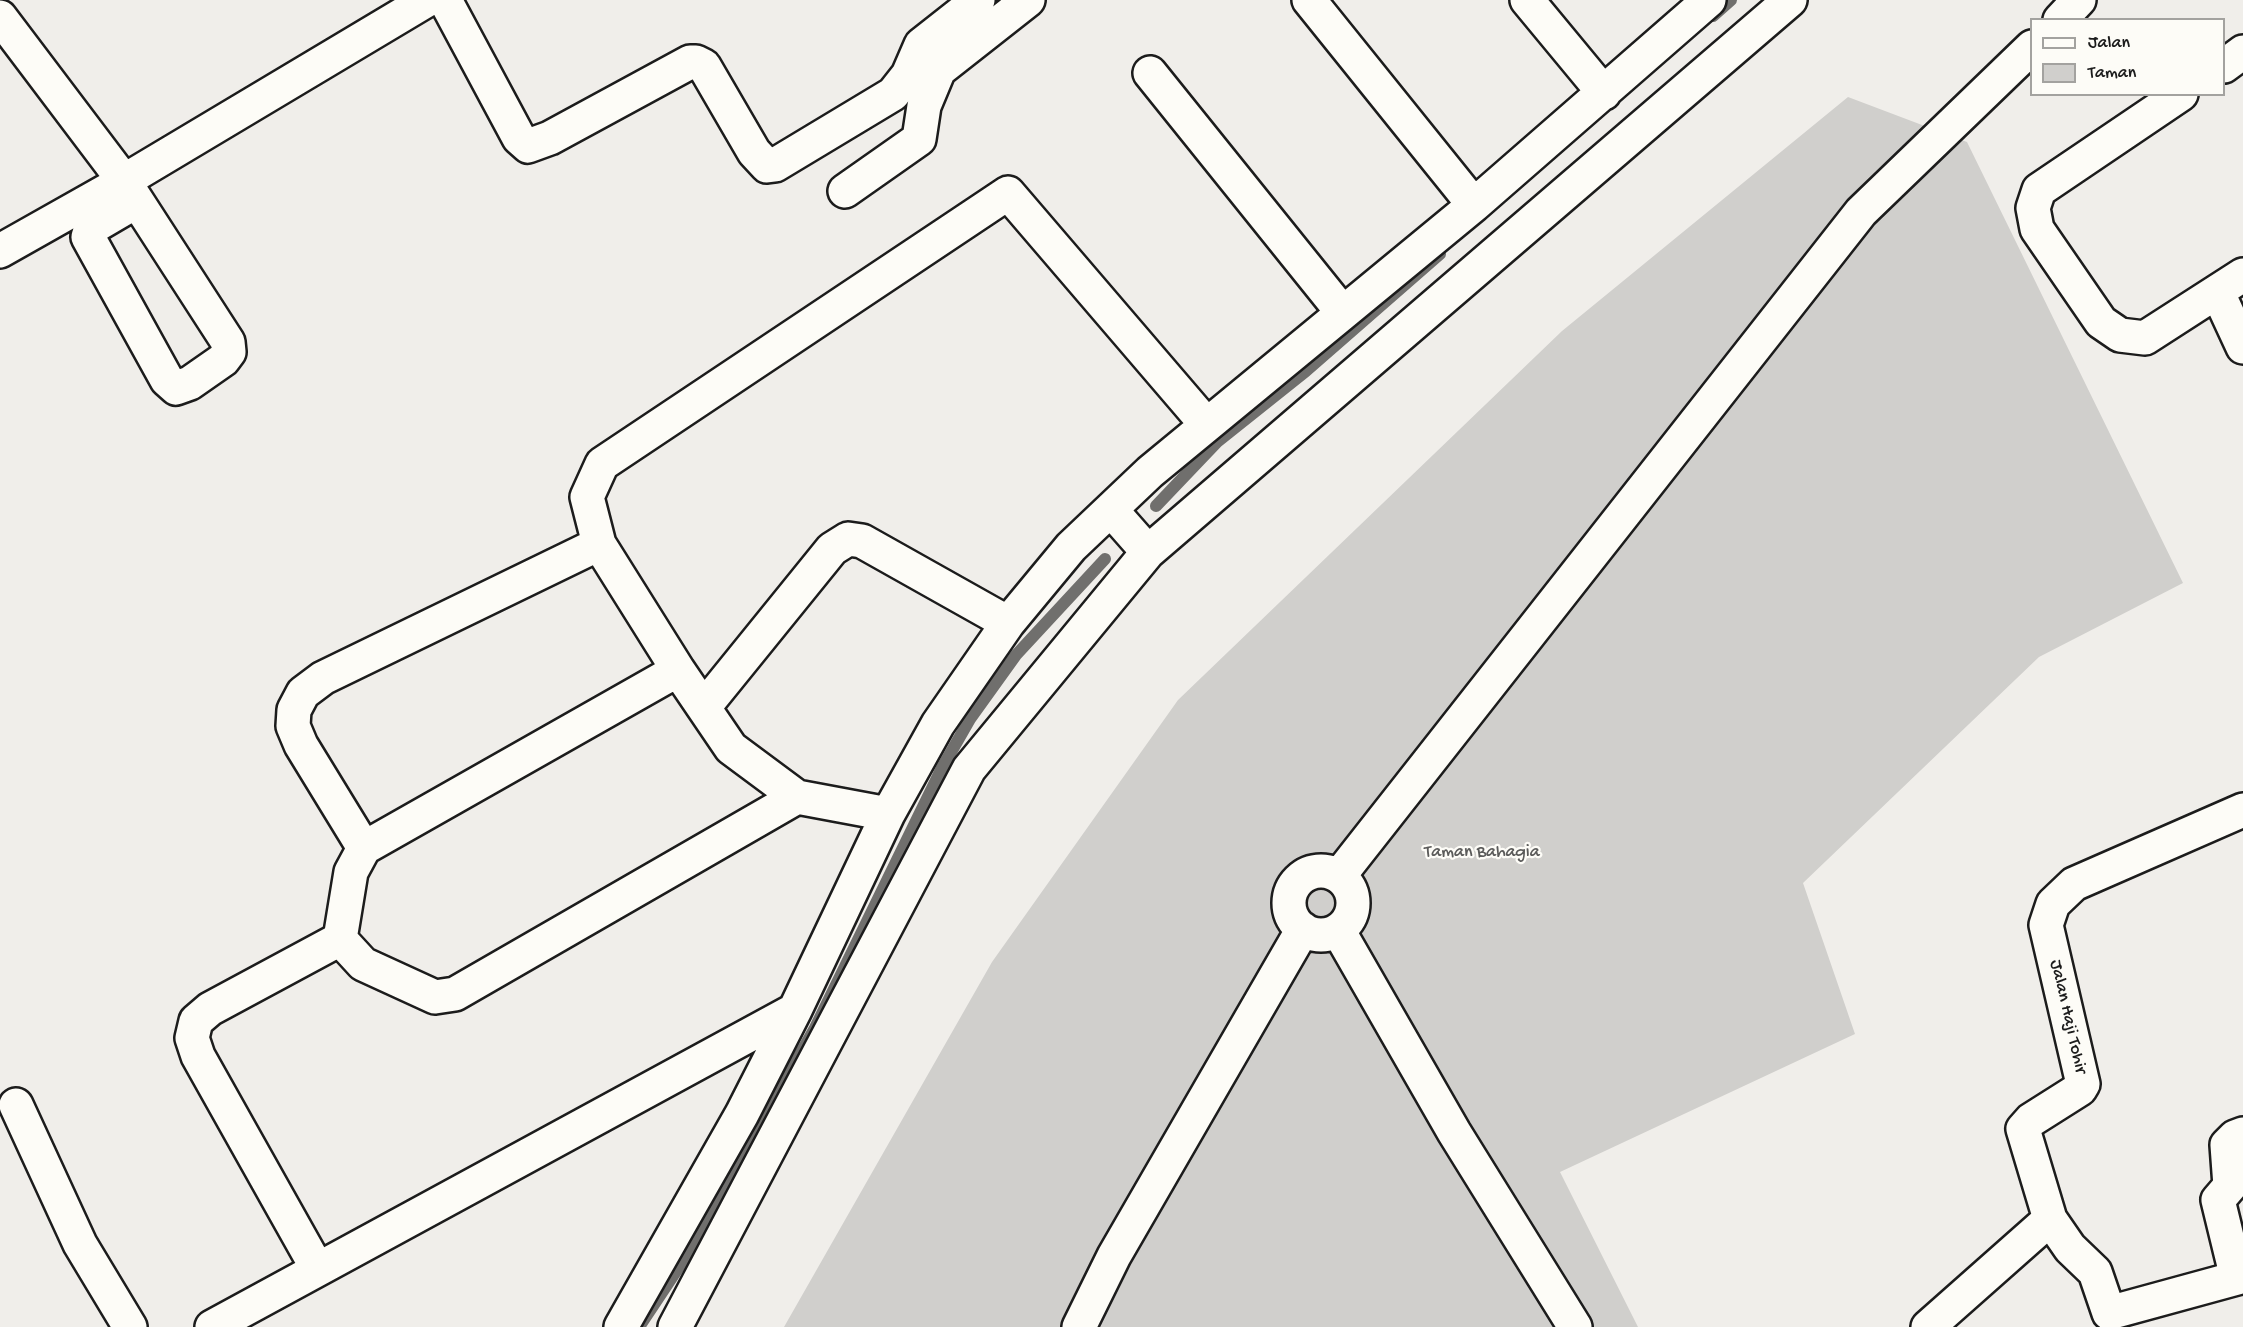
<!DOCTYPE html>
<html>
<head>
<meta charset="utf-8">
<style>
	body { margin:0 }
	#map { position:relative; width:2243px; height:1327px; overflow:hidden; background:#f0eeea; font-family:"Gochi Hand",sans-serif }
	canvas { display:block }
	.legend { position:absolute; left:2030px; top:18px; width:195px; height:78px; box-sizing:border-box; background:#fdfcf7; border:2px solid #a3a29f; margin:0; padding:8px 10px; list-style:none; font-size:18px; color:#1c1c1c }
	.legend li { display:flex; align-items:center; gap:12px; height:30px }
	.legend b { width:30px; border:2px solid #a3a29f }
</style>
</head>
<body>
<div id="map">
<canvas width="2243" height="1327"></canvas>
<ul class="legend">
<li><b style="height:8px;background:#fdfcf7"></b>Jalan</li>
<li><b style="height:16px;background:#d0cfcc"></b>Taman</li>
</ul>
</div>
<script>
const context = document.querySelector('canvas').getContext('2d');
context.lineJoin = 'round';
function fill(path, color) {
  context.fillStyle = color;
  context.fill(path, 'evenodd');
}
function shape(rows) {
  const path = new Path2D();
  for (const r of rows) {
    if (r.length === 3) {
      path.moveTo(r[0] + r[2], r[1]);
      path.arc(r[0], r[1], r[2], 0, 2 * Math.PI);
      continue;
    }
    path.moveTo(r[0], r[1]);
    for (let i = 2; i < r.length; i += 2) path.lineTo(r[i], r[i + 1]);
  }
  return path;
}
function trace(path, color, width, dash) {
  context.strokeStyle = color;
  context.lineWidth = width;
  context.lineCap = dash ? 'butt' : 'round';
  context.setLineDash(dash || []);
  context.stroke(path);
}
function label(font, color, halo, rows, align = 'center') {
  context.font = font + ' "Gochi Hand",sans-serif';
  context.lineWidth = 4.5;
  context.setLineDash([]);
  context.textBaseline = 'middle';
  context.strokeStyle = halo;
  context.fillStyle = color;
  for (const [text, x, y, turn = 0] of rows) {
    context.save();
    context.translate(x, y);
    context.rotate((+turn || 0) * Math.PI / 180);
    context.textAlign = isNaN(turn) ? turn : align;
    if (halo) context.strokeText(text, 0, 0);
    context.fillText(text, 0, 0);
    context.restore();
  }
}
const green = shape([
	[1848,97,1967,142,2183,583,2039,657,1803,883,1855,1034,1560,1172,1638,1327,784,1327,992,962,1178,700,1562,331]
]);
const stream = shape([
	[1713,16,1731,0],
	[1156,506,1217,442,1306,371,1440,254],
	[639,1327,685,1258,815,1028,942,768,970,719,1016,655,1105,559]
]);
const street = shape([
	[445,0,519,138,528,146,550,138,690,62,696,62,704,66,754,152,767,166,775,165,893,94,908,75,921,45,978,0],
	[1309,0,1474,205],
	[1527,0,1604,93],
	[0,17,124,181,0,251],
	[2060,20,2079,0],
	[2224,66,2243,52],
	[1150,73,1343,313],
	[2181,94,2039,190,2033,208,2037,229,2101,322,2120,335,2145,338,2243,275],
	[845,191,919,139,924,106,939,70,1028,0],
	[137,201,91,228,88,237,167,380,176,388,190,383,223,360,229,352,228,342,124,181,427,0],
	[2218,293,2243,347],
	[1111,510,1148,552],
	[704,707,832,549,848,539,862,541,1008,623],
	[797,797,888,814],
	[364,848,678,670],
	[1321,903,32],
	[1339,876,1861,212,2032,47],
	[1338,930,1454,1132,1575,1327],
	[340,939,363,964,435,997,455,994,797,797,731,748,678,670,599,544,587,497,602,464,1008,193,1206,424],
	[16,1105,80,1244,130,1327],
	[2050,1219,2070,1248,2095,1272,2109,1313,2237,1278,2218,1200,2230,1186,2227,1145,2235,1137,2243,1134],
	[317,1268,198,1056,192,1038,196,1021,210,1009,340,939,351,872,364,848,301,745,293,726,294,710,303,693,323,678,599,544],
	[212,1327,795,1010],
	[621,1327,742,1114,795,1010,888,814,938,724,1008,623,1071,547,1150,472,1474,205,1709,0],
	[675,1327,969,769,1148,552,1790,0],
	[1079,1327,1114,1256,1303,929],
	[1928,1327,2050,1219,2023,1129,2031,1120,2080,1089,2083,1084,2046,925,2053,904,2074,884,2243,810]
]);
const parkNames = [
	["Taman Bahagia",1482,853]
];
const streetNames = [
	["Jalan Haji Tohir",2067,1017,77]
];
fill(green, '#d0cfcc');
trace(stream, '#706f6d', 12);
trace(street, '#1c1c1c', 38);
trace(street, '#fdfcf7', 33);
label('18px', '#5b5b5a', '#fdfcf7', parkNames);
label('18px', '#1c1c1c', '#fdfcf7', streetNames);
</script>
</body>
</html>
